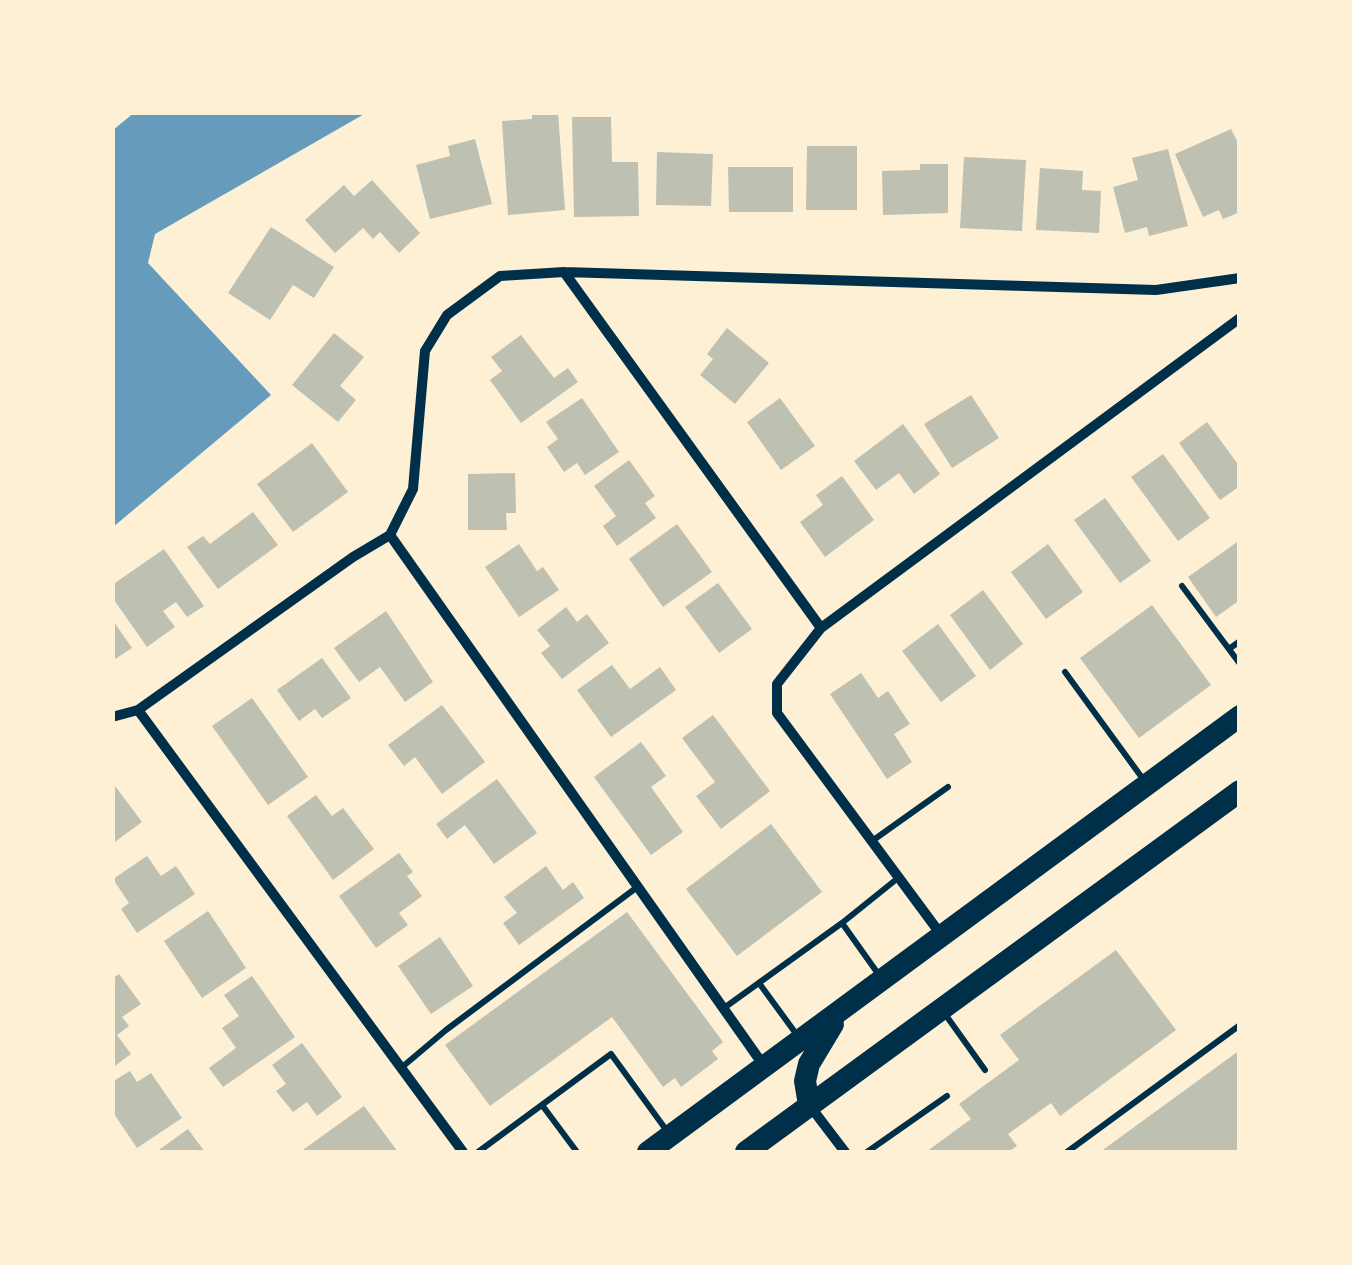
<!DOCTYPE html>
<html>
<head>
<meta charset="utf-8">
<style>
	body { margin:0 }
	#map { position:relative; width:1352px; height:1265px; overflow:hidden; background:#fdf0d5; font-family:Barlow,sans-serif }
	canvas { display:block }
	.frame { position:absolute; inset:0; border:115px solid #fdf0d5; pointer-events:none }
</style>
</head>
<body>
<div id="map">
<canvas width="1352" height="1265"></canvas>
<div class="frame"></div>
</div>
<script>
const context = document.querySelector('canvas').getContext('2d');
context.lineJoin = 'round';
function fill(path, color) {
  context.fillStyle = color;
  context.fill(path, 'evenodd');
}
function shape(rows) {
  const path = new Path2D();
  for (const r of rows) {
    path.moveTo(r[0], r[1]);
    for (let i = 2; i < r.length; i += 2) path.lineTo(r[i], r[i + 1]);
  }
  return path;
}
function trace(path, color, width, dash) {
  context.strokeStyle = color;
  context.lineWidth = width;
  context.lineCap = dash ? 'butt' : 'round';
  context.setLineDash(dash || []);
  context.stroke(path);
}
const water = shape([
	[135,112,366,113,155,234,148,263,271,395,113,527,113,130]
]);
const building = shape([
	[532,112,558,112,565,210,508,215,502,121,532,119],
	[572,117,611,117,612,162,638,162,639,216,574,217],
	[1231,129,1240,147,1240,212,1223,219,1219,210,1203,217,1175,154],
	[475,139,492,204,430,219,416,165,450,156,448,146],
	[807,146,857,146,857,210,806,210],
	[1168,149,1188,226,1149,236,1147,227,1125,233,1113,187,1138,180,1132,158],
	[657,152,713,154,711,206,656,205],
	[964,157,1026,160,1022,231,960,228],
	[920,164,948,164,948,213,883,215,882,171,920,170],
	[728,167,793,167,793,212,729,212],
	[1040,168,1083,171,1082,190,1101,191,1099,233,1036,230],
	[372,180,420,233,399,253,380,232,373,239,363,228,335,253,305,220,344,185,354,196],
	[271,227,334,267,314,298,293,285,270,320,228,293],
	[727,328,769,363,735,404,700,375,713,359,707,354],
	[334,333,364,357,340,386,356,400,338,422,292,385],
	[521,335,554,378,568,368,578,382,521,423,490,380,502,371,491,357],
	[971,395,999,438,952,468,924,424],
	[582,398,619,452,585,475,577,463,564,472,547,447,558,439,546,422],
	[780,398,815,446,781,470,747,422],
	[1207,422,1240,467,1240,486,1220,500,1179,443],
	[903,424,940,474,914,494,899,473,876,490,854,461],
	[312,443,348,492,293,532,257,484],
	[1163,454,1210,518,1178,541,1131,477],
	[629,460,655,496,645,503,656,518,617,546,603,526,616,516,594,486],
	[515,473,516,513,506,513,507,530,468,530,468,474],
	[842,476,874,520,825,557,800,522,823,505,816,495],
	[1105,498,1151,561,1120,583,1074,520],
	[253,512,278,545,218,589,187,547,203,536,210,544],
	[677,524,712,572,663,607,629,559],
	[1240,540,1240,600,1216,617,1188,577],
	[519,544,537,571,543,567,559,590,519,617,485,567],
	[1048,544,1083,592,1046,619,1011,572],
	[164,549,204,606,187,617,176,602,163,611,175,627,147,647,112,597,112,585],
	[718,583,752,629,719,653,685,607],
	[983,590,1023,644,990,670,950,615],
	[1152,605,1211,685,1139,738,1080,658],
	[566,607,577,622,587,614,609,643,562,679,541,653,550,646,537,630],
	[386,611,433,682,405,702,380,667,359,682,334,648],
	[112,619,132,648,112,661],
	[938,624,976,676,941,702,902,651],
	[322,658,351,698,322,718,315,709,299,721,277,690],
	[612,665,630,689,660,667,676,690,611,737,577,690],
	[861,673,878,698,888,691,910,724,894,734,912,762,887,779,830,694],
	[252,698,308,777,268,805,212,726],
	[442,705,485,762,442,794,415,757,404,766,388,745],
	[713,715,770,791,721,829,696,796,715,782,682,738],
	[641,742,666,776,651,787,683,832,651,855,594,777],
	[497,779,537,833,494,864,465,825,447,839,436,824],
	[112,782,142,822,112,844],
	[316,795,332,816,343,808,374,849,333,880,287,816],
	[771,824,822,892,737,956,686,889],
	[399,853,413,872,407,876,422,896,399,913,408,925,376,948,339,896],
	[147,856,161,876,176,866,195,894,137,933,121,909,129,903,113,879],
	[546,866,563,890,573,882,584,898,519,945,503,923,517,913,504,897],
	[208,911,246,968,202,998,164,941],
	[627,912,723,1042,712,1051,718,1059,681,1087,675,1078,663,1087,612,1017,490,1106,445,1045],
	[440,937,473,986,431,1014,398,966],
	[1116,950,1176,1030,1060,1116,1051,1103,1008,1134,1017,1146,1008,1152,926,1152,971,1119,959,1104,1019,1060,1000,1035],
	[119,974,141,1004,122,1017,129,1026,117,1035,131,1054,112,1068,112,979],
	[252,976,295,1037,223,1087,209,1068,236,1048,222,1028,239,1016,224,995],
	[302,1043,342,1097,317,1116,307,1102,293,1112,276,1091,286,1084,272,1065],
	[1240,1050,1240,1152,1100,1152],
	[130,1071,137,1082,151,1073,182,1118,137,1148,112,1111,112,1082],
	[364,1106,398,1152,300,1152],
	[188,1129,205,1152,156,1152]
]);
const service = shape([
	[1182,586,1240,664],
	[1229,649,1240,641],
	[1065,672,1143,779],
	[872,841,948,787],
	[842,923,879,975],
	[759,983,797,1035],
	[724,1008,842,923,898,878],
	[945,1014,985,1070],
	[401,1068,446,1030,636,888],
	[542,1105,577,1152],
	[478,1152,611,1054,667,1131],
	[867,1152,947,1096],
	[1067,1152,1240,1025]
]);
const minor = shape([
	[564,272,821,628],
	[390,535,764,1066],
	[138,710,463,1152],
	[112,717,138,710,353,557,390,535,413,489,425,351,447,315,500,276,564,272,1156,290,1240,278],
	[942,936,777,713,777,684,821,628,1240,318],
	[810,1106,845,1152]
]);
const primary = shape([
	[809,1105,805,1081,809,1064,833,1024],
	[648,1152,1240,716],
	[746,1152,1240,791]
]);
fill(water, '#669bbc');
fill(building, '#bec0b2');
trace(service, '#003049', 6);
trace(minor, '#003049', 10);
trace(primary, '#003049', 22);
</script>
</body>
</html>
